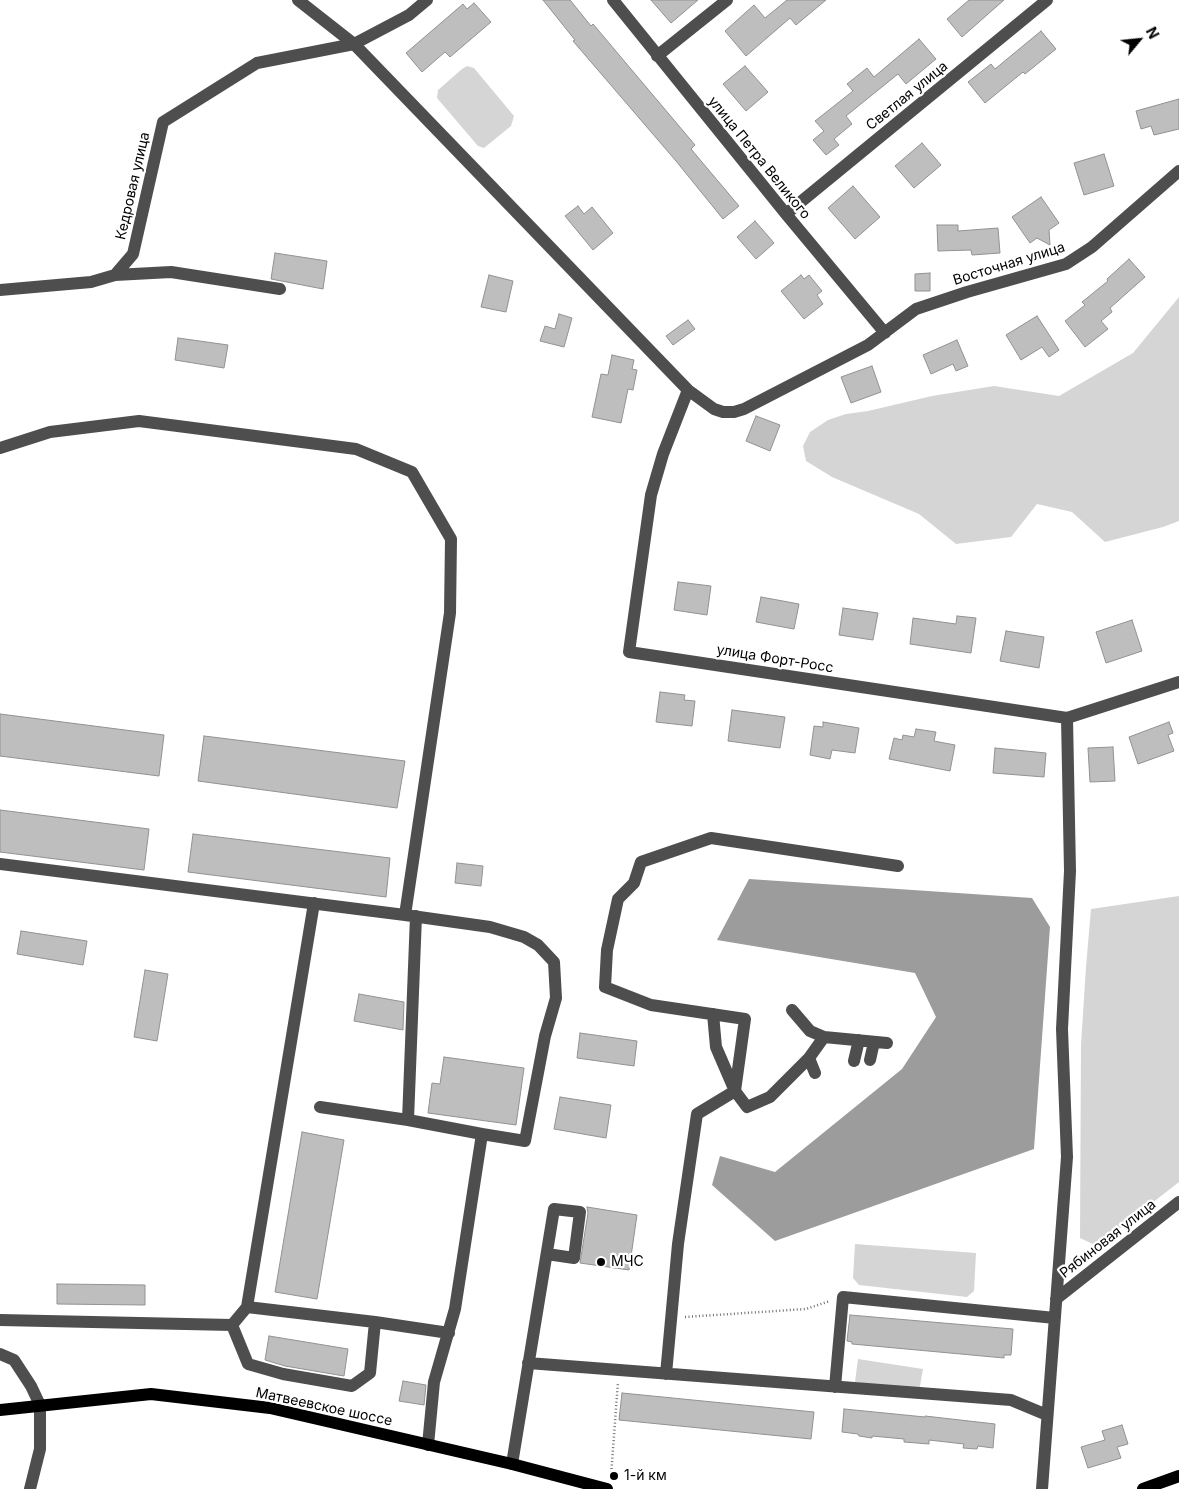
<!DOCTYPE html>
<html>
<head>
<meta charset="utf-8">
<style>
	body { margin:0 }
	#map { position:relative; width:1179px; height:1489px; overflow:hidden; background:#fff; font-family:Inter,sans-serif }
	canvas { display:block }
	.north { position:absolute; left:1114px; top:15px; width:50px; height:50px; -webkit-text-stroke:4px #fff; paint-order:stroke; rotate:62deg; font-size:14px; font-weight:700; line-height:20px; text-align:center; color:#000 }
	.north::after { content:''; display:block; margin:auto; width:18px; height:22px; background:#000; clip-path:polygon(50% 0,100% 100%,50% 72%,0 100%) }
</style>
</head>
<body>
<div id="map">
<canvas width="1179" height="1489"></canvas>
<div class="north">N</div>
</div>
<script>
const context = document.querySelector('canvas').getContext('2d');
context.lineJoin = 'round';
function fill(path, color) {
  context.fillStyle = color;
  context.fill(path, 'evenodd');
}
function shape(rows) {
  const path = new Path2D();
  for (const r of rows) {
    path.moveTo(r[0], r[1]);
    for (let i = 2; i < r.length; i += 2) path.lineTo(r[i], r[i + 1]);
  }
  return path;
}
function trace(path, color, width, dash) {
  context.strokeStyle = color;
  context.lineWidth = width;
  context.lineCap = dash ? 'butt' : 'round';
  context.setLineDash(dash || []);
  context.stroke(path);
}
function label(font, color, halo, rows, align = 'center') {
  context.font = font + ' Inter,sans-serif';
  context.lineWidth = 4.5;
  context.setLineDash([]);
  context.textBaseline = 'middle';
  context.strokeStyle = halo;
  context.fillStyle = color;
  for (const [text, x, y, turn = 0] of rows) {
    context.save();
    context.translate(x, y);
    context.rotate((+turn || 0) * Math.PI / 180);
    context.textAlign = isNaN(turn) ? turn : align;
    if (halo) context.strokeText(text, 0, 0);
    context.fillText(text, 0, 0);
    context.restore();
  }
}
const green = shape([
	[467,66,474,68,514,116,511,126,484,148,478,146,437,98,438,90,462,69],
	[1179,297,1179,521,1163,527,1105,542,1072,512,1037,504,1011,537,956,544,919,514,832,477,806,461,803,446,810,432,828,420,846,414,868,411,932,396,994,386,1059,396,1133,353],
	[1179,896,1179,1182,1097,1246,1080,1238,1081,1045,1086,967,1091,909],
	[855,1244,976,1253,974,1291,967,1297,859,1285,853,1278],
	[858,1359,923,1369,919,1392,855,1382]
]);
const water = shape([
	[749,879,1032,898,1050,927,1034,1149,775,1241,712,1185,720,1156,775,1172,902,1069,936,1017,915,973,717,940]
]);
const building = shape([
	[543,0,570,0,591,26,593,24,695,145,691,149,739,206,723,219,676,161,573,41,575,40,543,0],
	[651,0,698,0,671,23,651,0],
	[787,0,826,0,796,25,790,18,746,56,725,31,754,5,765,18,787,0],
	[969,0,1004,0,962,37,947,19,969,0],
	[474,3,491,22,450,57,445,52,422,72,406,53,463,4,467,9,474,3],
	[1041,31,1056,49,1025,74,1023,72,985,103,968,82,991,64,995,69,1041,31],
	[919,39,936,59,906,84,898,74,846,116,852,124,834,139,839,145,826,155,813,140,824,131,815,121,853,91,847,84,867,68,874,77,919,39],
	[745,66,768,92,746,111,723,84,745,66],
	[1179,99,1179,129,1154,135,1151,126,1141,129,1136,111,1179,99],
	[922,143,941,165,914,188,895,166,922,143],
	[1104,154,1114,186,1084,195,1074,163,1104,154],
	[853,186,880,217,855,239,828,208,853,186],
	[1041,197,1059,223,1049,230,1050,245,1037,238,1030,243,1012,217,1041,197],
	[578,206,584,214,592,207,613,233,593,250,565,216,578,206],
	[755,221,774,243,756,259,737,237,755,221],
	[937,225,958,225,958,231,998,228,1000,253,972,255,971,250,938,251,937,225],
	[275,253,327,261,323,289,271,279,275,253],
	[1129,259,1145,277,1110,308,1112,312,1101,321,1108,329,1085,347,1065,321,1085,305,1082,302,1108,281,1107,279,1129,259],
	[930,273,930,291,915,291,915,274,930,273],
	[489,275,513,281,506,312,481,307,489,275],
	[801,275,804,279,809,275,822,291,817,295,823,304,804,319,781,291,801,275],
	[559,314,572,318,564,347,540,341,545,326,555,329,559,314],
	[1037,316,1059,350,1049,357,1042,347,1021,360,1006,335,1037,316],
	[688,320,695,329,673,345,666,336,688,320],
	[178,338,228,345,224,368,175,360,178,338],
	[957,340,968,366,956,371,953,364,931,374,923,355,957,340],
	[612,355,634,360,632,369,637,370,633,390,628,389,621,423,592,417,601,374,608,375,612,355],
	[872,366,881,392,851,403,841,377,872,366],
	[756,416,780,425,770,451,746,441,756,416],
	[678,582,711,586,707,615,674,610,678,582],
	[761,597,799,604,794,629,756,622,761,597],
	[843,608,878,613,873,640,839,635,843,608],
	[957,616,976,618,971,653,910,644,913,618,956,624,957,616],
	[1132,620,1142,651,1106,663,1096,632,1132,620],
	[1006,631,1044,637,1039,668,1000,661,1006,631],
	[660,692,685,695,684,700,695,701,692,726,656,722,660,692],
	[732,710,785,717,780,748,728,741,732,710],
	[0,714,164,735,159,776,0,756,0,714],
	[823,722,859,728,855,753,832,750,830,759,810,755,814,726,823,727,823,722],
	[1169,722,1173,733,1168,735,1174,751,1138,764,1129,737,1169,722],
	[916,729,936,732,934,741,955,745,950,771,889,759,894,738,902,740,903,735,914,737,916,729],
	[204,736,405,761,397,808,198,781,204,736],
	[1113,747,1115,781,1090,782,1088,748,1113,747],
	[995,748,1046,753,1044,777,993,773,995,748],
	[0,810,149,829,144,870,0,852,0,810],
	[193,834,390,858,386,897,188,872,193,834],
	[457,863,483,866,481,886,455,883,457,863],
	[21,931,87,941,83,965,17,954,21,931],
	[145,970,168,974,157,1041,134,1037,145,970],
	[359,994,404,1002,403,1030,354,1021,359,994],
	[580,1033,637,1041,634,1066,577,1058,580,1033],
	[444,1057,524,1068,516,1125,428,1113,432,1083,440,1084,444,1057],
	[560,1097,611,1105,606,1138,554,1129,560,1097],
	[302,1132,344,1140,317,1299,275,1292,302,1132],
	[587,1207,637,1215,629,1270,580,1263,588,1213,587,1207],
	[57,1284,145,1285,145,1305,57,1304,57,1284],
	[850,1315,1013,1329,1011,1355,1004,1355,1004,1358,852,1344,852,1342,847,1341,850,1315],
	[269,1336,348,1349,344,1376,285,1366,265,1360,269,1336],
	[403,1381,426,1385,424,1405,399,1401,403,1381],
	[622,1393,814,1412,811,1439,619,1420,622,1393],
	[844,1409,925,1417,925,1416,995,1424,993,1448,978,1446,977,1449,963,1448,964,1444,929,1440,929,1444,904,1442,904,1439,872,1436,872,1438,859,1436,858,1434,842,1432,844,1409],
	[1122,1425,1128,1444,1117,1447,1121,1458,1088,1468,1081,1447,1105,1440,1102,1431,1122,1425]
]);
const path = shape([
	[685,1317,806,1309,830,1301],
	[611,1476,618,1382]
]);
const minor = shape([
	[298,0,354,44,688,390,714,409,723,412,734,412,744,409,868,345,916,309,967,292,1066,264,1092,247,1179,171],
	[613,0,786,214,885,333],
	[657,56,727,0],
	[786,214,1047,0],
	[115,275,133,254,163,122,257,63,354,44,409,15,427,0],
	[0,290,91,282,115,275,171,272,280,289],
	[688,390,663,454,651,495,629,652,1067,718,1179,682],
	[0,448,50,432,139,421,356,449,412,472,451,539,450,613,405,915,490,927,524,937,538,945,554,962,556,998,545,1036,525,1141,482,1134,455,1309,434,1382,428,1445],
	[0,864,405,915],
	[416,916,408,1120,482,1134],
	[792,1010,810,1031,824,1037],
	[713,1014,716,1047,735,1091],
	[809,1058,815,1073],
	[870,1060,874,1042],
	[854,1061,859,1040],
	[735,1091,745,1019,651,1005,605,987,607,950,618,899,634,883,641,862,711,838,898,866],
	[320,1107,408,1120],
	[1056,1299,1179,1202],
	[247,1307,375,1322],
	[0,1320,232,1325,248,1364,283,1374,352,1386,370,1373,375,1322,449,1333],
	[232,1325,247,1307,314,903],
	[0,1354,14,1360,31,1386,40,1405,40,1449,30,1489],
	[528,1363,1011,1400,1047,1415],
	[666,1374,678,1244,697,1114,735,1091,747,1107,770,1097,809,1058,824,1037,887,1043],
	[835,1387,843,1297,1055,1318],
	[512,1464,554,1209,580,1212,574,1258,547,1254],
	[1042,1489,1067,1157,1062,1029,1070,871,1067,718]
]);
const major = shape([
	[0,1410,151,1394,270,1408,512,1464,607,1489],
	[1143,1489,1179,1476]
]);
const markers = [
	[601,1262,5,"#000"],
	[614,1476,5,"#000"]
];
const streetNames = [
	["Светлая улица",907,96,-39],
	["улица Петра Великого",759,158,51],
	["Кедровая улица",133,186,-77],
	["Восточная улица",1009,264,-17],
	["улица Форт-Росс",775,659,9],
	["Рябиновая улица",1108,1239,-38],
	["Матвеевское шоссе",324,1407,12]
];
const poiNames = [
	["МЧС",611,1262],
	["1-й км",624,1476]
];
fill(green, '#d5d5d5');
fill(water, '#9c9c9c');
fill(building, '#bebebe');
trace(building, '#929292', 1);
trace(path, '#707070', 2.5, [1, 2.5]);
trace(minor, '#4e4e4e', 12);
trace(major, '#000', 12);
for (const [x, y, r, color] of markers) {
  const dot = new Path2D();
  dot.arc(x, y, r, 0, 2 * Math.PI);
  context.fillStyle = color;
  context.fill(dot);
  trace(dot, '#fff', 2);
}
label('14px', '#000', '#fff', streetNames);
label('14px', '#000', '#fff', poiNames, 'left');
</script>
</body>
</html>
